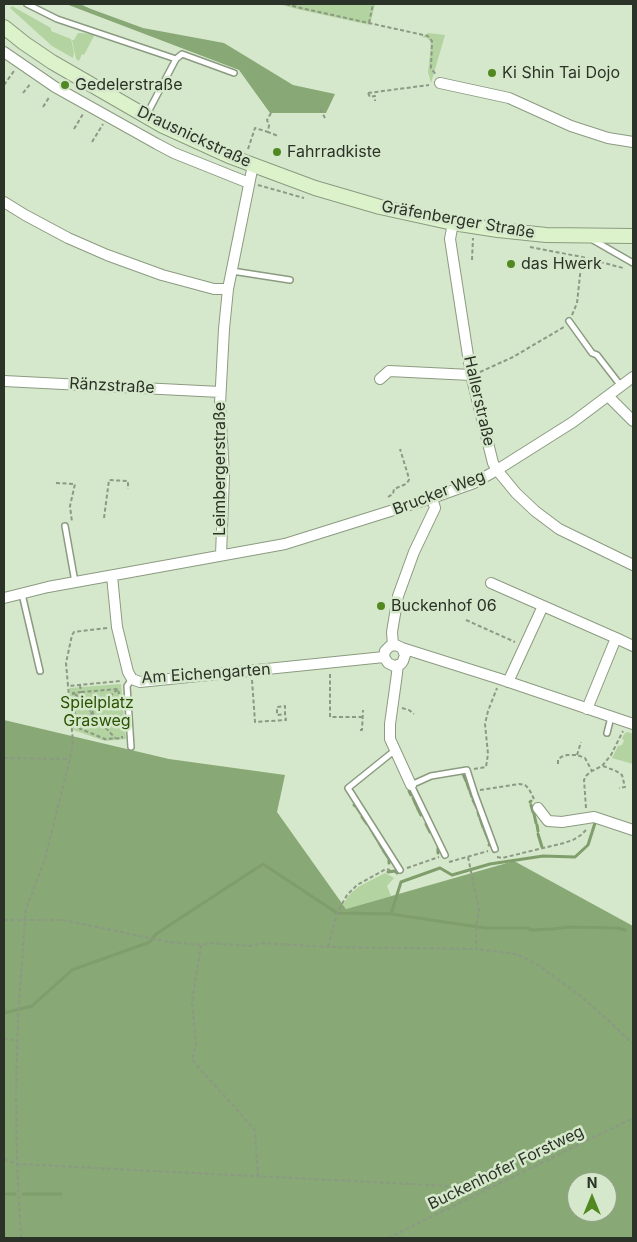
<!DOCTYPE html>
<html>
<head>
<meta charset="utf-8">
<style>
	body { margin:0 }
	#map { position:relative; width:637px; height:1242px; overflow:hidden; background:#d6e8cb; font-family:Inter,sans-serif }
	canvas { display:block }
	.frame { position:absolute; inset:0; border:5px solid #2b3227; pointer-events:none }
	.north { position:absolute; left:567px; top:1172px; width:50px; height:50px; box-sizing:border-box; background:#d6e8cb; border:1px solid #929f89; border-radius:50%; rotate:0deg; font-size:14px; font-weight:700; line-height:20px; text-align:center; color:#2b3227 }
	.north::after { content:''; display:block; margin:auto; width:18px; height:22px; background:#518822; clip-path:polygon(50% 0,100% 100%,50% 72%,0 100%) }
</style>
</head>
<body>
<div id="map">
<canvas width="637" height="1242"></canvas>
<div class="frame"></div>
<div class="north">N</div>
</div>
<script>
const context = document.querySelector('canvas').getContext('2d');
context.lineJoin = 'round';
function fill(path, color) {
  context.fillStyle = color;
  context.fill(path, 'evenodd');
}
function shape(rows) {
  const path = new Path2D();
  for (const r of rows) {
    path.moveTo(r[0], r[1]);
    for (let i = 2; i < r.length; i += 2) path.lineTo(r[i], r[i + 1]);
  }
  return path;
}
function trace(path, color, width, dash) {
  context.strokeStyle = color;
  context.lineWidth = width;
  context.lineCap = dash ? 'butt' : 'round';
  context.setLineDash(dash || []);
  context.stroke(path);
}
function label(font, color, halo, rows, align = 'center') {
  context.font = font + ' Inter,sans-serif';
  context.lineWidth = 5;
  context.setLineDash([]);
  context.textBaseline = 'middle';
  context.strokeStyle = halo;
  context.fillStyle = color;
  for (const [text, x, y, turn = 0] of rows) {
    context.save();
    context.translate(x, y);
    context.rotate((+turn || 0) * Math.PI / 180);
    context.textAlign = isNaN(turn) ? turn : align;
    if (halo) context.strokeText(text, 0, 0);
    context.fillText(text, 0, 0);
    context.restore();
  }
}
const green = shape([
	[278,4,375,4,370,25,301,10],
	[12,6,51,28,51,31,71,39,74,52,73,58,52,46,10,8],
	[78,33,95,34,84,55,82,54,79,61,76,59,72,40,74,40],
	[428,33,445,35,431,83,428,72,431,46,430,41,427,38,422,37],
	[121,684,126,739,105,741,73,730,69,688],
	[628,732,633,734,633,764,612,758,618,746,622,745,624,741,622,738,625,733],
	[385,873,394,878,387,886,391,896,346,909,343,905,348,896,358,887]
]);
const forest = shape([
	[66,4,80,4,91,9,143,28,224,43,293,85,335,94,326,113,270,113,239,70],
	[4,720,169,759,285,775,277,812,346,909,514,861,633,926,633,1238,4,1238],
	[577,1182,607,1182,607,1212,577,1212]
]);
const stream = shape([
	[463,774,466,781],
	[467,783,469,789],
	[409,791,411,795],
	[470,791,472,797],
	[413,798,416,805],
	[473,800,477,808],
	[530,802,531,801],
	[354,805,355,806],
	[531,805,533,812],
	[417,807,421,815],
	[357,808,361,814],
	[478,812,479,816],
	[534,814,536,823],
	[362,817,367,824],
	[480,818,483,827],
	[426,824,430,832],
	[537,825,538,831],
	[369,826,372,831],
	[484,829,490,844,489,845],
	[373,833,378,841],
	[538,834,542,847],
	[379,843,382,848],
	[438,848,438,853],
	[383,850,389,859,389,863],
	[388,872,395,871,397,873],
	[391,914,485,928,527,928,532,930,553,929,568,927,617,928,625,930],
	[4,1013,32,1006,72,970,150,942,156,934,263,864,337,913,391,914,401,882,440,868,452,875,490,864,543,856,575,857,588,845,595,823],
	[4,1194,15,1194],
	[23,1194,61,1194]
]);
const path = shape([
	[286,4,301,8,428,36,432,41,431,68,436,75],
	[369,23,373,4],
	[4,85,14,71],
	[23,93,31,83],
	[368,93,429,85],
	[368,93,370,97,375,96,375,101],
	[43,107,50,96],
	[320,109,325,118],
	[271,113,267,120,269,125,268,132,278,136],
	[74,129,83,114],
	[92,142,103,124],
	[248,149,255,128,268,132],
	[258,185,304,198],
	[530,247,582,257,623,268],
	[472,260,473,238],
	[572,315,577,303,582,257],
	[480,372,513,357,564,327],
	[56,483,75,484,70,506,72,522],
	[388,497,393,494,394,489,406,484,409,480,408,475,400,449],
	[104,518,109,480,128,481,128,489],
	[466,620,515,642],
	[107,628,74,632,72,635,66,663,68,686,120,681],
	[330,674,330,717,362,717],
	[252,680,255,722,286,720,285,714,285,706,277,707,277,715,285,714],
	[80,685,81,692,73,693,76,727,105,739,122,738,122,736],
	[81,692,118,689,119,694],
	[75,694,115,738],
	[402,708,409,710,414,714],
	[76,727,118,689],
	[360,730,362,730,363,710],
	[577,755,581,742],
	[4,758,70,759],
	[558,764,558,760,561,757,567,755,577,755,585,758,592,771],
	[603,766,616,771,622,775,625,787,619,788],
	[474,769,486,767,488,754,485,724,488,711,497,688],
	[480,790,519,784,525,785,529,789,534,799],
	[586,808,584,780,586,776,590,772,602,766,611,755,623,731],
	[468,857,479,910,476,927,476,949,509,953,519,955,538,965,578,994,608,1020,633,1044],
	[497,857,502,858,564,843,573,840,581,835,586,830],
	[449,862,488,851],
	[407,868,439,857],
	[4,920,63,920,169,942,201,945,209,943,250,946,262,943,328,947,476,949],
	[201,945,192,1002,196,1044,192,1060,255,1130,258,1176],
	[328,947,337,913,347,895,357,885,386,869,390,870],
	[4,1039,16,1040],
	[4,1159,17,1164,489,1188],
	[21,1238,17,1164,16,1093,18,1017,25,920,26,909,44,862,70,759,73,742,68,686],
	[388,1238,633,1118]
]);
const service = shape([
	[27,4,57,19,176,59,146,116],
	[176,59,182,54,234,73],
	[593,240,633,263],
	[232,271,290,280],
	[569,321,592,353,597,355,621,386],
	[65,526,75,582],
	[22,594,40,671],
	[607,733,611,717],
	[131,747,127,686,132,679],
	[394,751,348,788,400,870],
	[445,855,411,785,431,776,467,770,475,795,495,849]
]);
const minor = shape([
	[4,52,55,87,157,144,174,153,249,183],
	[440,83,509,98,571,126,608,138,633,142],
	[4,202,25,215,68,238,107,255,162,275,214,289,228,289],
	[453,223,450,239,471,375,493,463,497,470,516,493,535,511,559,529,633,565],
	[380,379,389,371,471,375],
	[4,381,220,392],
	[608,396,633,421],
	[221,555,224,475,220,404,224,329,228,289,253,165],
	[112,576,117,627,128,672,132,679,140,682,384,657],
	[491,583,616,638,587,709],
	[4,598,48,587,285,544,432,498,474,483,497,470,573,422,633,377],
	[616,638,633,646],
	[393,645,392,632,398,596,414,552,435,508,432,498],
	[402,648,405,655,403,661,401,664,394,666,388,663,384,657,385,651,390,646,396,645,402,648,500,679,633,724],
	[398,665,396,681,390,724,390,739,411,785],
	[508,682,543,606],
	[538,808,548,821,562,822,594,817,633,830]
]);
const secondary = shape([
	[4,27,24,43,52,62,163,126,229,156,315,188,380,207,453,223,498,230,546,235,633,236]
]);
const markers = [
	[492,73,5,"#518822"],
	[65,85,5,"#518822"],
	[277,152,5,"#518822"],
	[511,264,5,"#518822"],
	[381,606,5,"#518822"]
];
const poiNames = [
	["Ki Shin Tai Dojo",502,73],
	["Gedelerstraße",75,85],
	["Fahrradkiste",287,152],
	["das Hwerk",521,264],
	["Buckenhof 06",391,606]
];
const streetNames = [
	["Drausnickstraße",194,137,25],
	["Gräfenberger Straße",458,220,10],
	["Ränzstraße",112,386,3],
	["Hallerstraße",479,401,77],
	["Leimbergerstraße",220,469,-90],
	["Brucker Weg",439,493,-21],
	["Am Eichengarten",206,674,-4],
	["Buckenhofer Forstweg",506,1168,-26]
];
const parkNames = [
	["Spielplatz",97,703],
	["Grasweg",97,721]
];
fill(green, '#b3d3a0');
fill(forest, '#88a875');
trace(stream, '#7f9e6b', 3);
trace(service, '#8b9b81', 8);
trace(minor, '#8b9b81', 12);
trace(secondary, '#8b9b81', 16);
trace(path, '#8c9984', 2, [4, 2.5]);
trace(service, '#fff', 5);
trace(minor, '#fff', 10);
trace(secondary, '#dcf2cb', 14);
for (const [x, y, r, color] of markers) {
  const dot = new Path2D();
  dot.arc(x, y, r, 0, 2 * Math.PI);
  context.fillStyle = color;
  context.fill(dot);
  trace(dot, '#d6e8cb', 2);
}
label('16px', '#2b3227', '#d6e8cb', poiNames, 'left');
label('16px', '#2b3227', '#d6e8cb', streetNames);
label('16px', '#2b5203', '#d6e8cb', parkNames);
</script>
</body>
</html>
